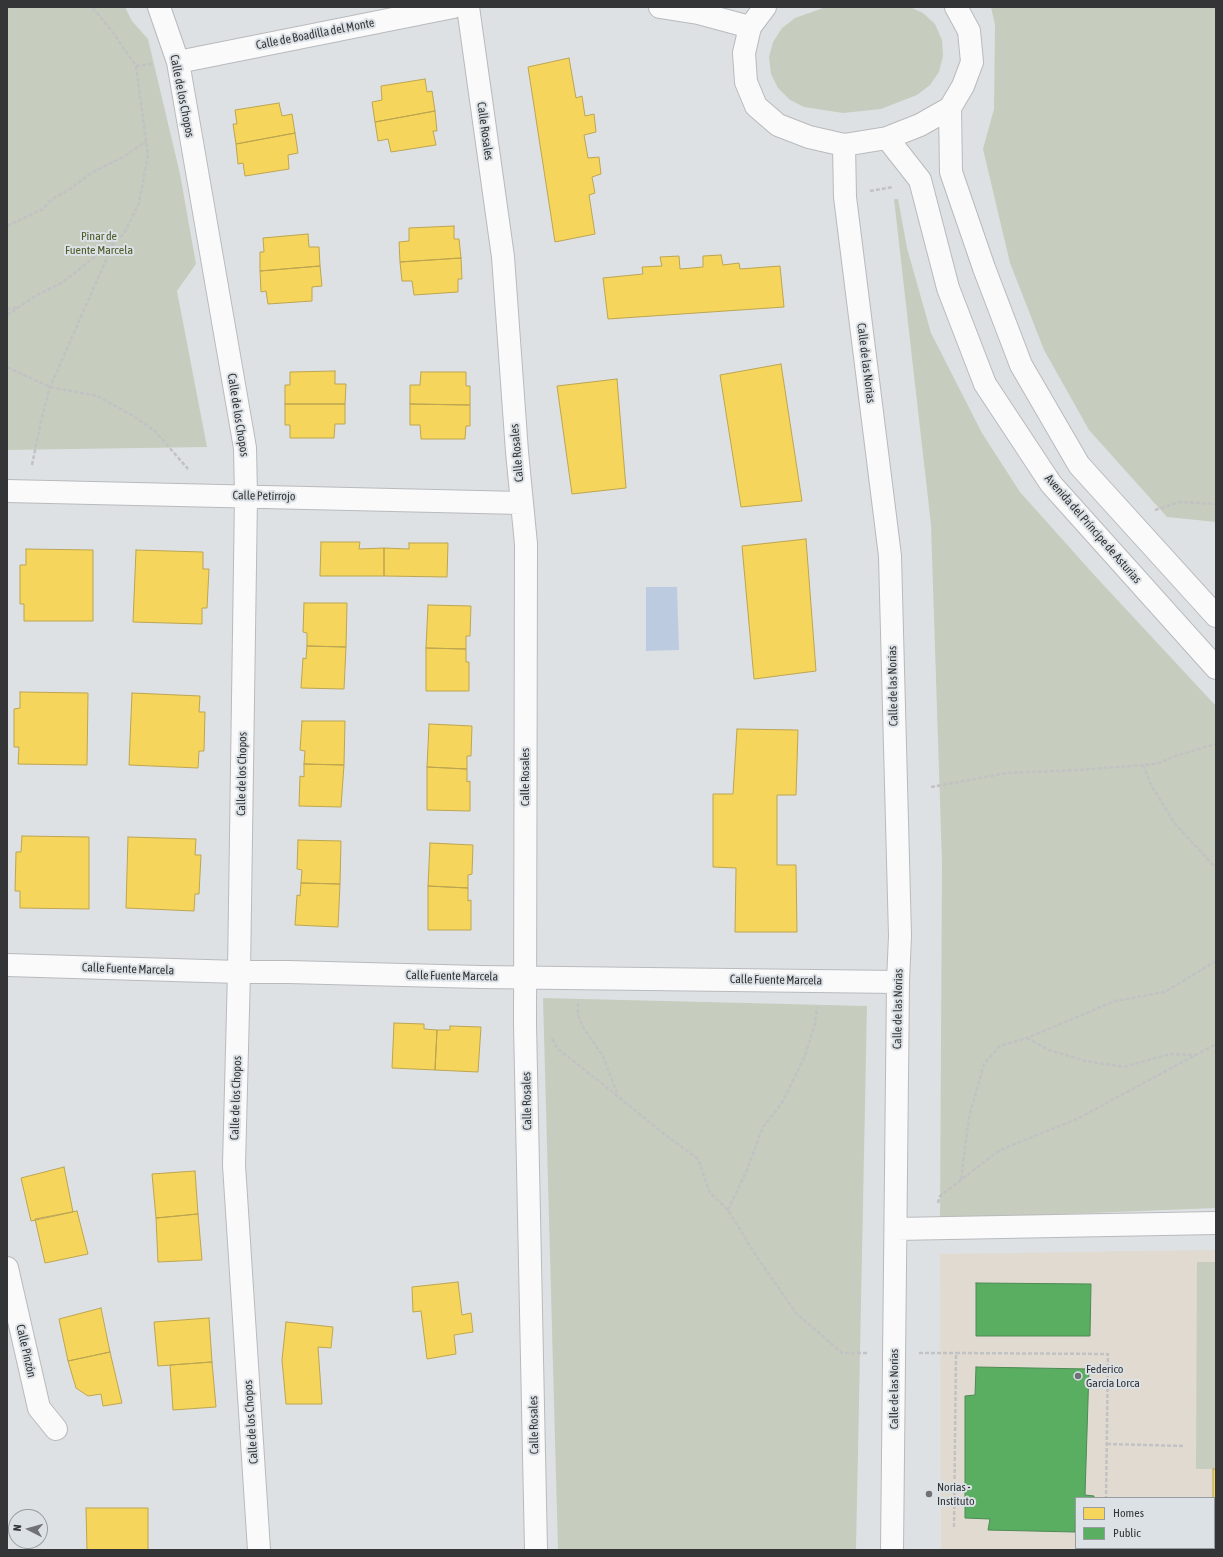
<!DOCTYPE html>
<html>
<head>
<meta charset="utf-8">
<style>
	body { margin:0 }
	#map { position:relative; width:1223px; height:1557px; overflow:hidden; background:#dee1e4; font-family:"Asap Condensed",sans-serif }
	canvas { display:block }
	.frame { position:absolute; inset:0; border:8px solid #333537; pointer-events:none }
	.legend { position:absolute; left:1075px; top:1497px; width:140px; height:52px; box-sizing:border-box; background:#dce1e6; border:1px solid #989ca0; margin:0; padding:5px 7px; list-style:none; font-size:12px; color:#333537 }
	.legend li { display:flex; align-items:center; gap:8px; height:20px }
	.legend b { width:20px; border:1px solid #989ca0 }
	.north { position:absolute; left:8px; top:1509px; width:40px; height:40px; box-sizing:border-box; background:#dce1e6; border:1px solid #989ca0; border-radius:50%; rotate:276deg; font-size:11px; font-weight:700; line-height:16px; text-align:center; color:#333537 }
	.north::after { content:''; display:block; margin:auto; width:14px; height:18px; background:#6f7174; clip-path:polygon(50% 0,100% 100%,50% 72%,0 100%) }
</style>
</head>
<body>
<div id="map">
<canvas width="1223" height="1557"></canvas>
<div class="frame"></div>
<ul class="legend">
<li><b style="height:11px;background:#f6d55c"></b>Homes</li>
<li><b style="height:11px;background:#5aae61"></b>Public</li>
</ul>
<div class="north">N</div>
</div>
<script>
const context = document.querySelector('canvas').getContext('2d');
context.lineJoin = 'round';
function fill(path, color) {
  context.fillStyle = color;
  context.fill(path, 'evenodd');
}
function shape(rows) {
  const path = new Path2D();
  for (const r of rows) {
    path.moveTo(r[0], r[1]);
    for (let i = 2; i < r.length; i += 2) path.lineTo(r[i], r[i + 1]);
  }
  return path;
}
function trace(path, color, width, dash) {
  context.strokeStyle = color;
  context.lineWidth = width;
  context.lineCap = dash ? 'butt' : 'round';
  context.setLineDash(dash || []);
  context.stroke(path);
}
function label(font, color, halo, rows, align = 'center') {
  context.font = font + ' "Asap Condensed",sans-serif';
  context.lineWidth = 4;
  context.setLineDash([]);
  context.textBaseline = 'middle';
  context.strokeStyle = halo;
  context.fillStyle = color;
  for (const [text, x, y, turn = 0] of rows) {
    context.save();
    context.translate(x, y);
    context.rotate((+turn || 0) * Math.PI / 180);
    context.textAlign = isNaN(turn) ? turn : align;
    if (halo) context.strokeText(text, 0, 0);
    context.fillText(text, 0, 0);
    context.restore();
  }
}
const education = shape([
	[1216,1250,1216,1550,941,1550,940,1254],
	[1076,1498,1214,1498,1214,1548,1076,1548]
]);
const green = shape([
	[7,7,125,7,132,21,148,39,180,174,196,264,177,291,207,447,7,450],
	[826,7,910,7,923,13,935,24,942,40,943,56,939,72,930,85,917,95,881,109,843,113,804,107,790,100,778,88,771,74,769,57,773,42,782,28,795,18],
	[991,7,1216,7,1216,522,1167,517,1089,430,1044,350,1010,263,983,149,994,109,995,25],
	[894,199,898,199,907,248,931,333,982,433,1020,492,1096,577,1216,706,1216,1208,940,1219,942,863,931,525],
	[543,998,867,1006,856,1550,558,1550],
	[1197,1262,1216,1262,1216,1469,1196,1469]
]);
const water = shape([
	[646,587,677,587,679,650,646,651]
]);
const homes = shape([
	[569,58,576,98,582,96,585,116,594,114,596,132,584,135,588,158,599,157,601,174,592,177,595,193,589,195,595,234,555,242,528,67,569,58],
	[425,79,427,92,432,91,435,111,375,122,372,102,382,100,381,86,425,79],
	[279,103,282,116,292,114,295,133,236,144,233,124,237,124,235,110,279,103],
	[435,111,437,131,433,131,436,145,391,152,388,139,378,141,375,122,435,111],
	[295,133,298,153,288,155,289,169,245,176,243,163,238,164,236,144,295,133],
	[454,226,454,239,459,239,461,258,400,262,399,242,409,241,409,228,454,226],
	[308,234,309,247,319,247,320,266,260,271,260,252,264,252,263,238,308,234],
	[721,255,723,265,739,263,740,269,780,266,784,307,608,319,603,278,643,274,642,267,662,266,660,257,679,256,680,269,703,267,703,256,721,255],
	[461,258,462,279,458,279,458,292,414,295,412,281,402,281,400,262,461,258],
	[320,266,322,286,312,287,312,301,268,304,266,291,261,292,260,271,320,266],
	[781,364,802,501,741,507,720,375,781,364],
	[335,371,335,384,346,384,345,404,285,404,285,385,290,385,290,372,335,371],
	[421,372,466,372,466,386,470,386,470,405,410,404,410,385,420,385,421,372],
	[617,379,626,488,572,494,557,386,617,379],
	[285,404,345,404,345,424,335,424,334,438,290,438,290,425,285,425,285,404],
	[410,404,470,405,470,426,466,426,465,439,421,439,420,425,410,425,410,404],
	[806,539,816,671,754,679,742,546,806,539],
	[321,542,360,542,359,549,384,548,384,576,320,576,321,542],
	[409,543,448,543,447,577,384,576,384,548,409,549,409,543],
	[26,549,93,550,93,621,24,621,24,604,20,604,20,565,26,565,26,549],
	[136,550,203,552,203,569,209,569,207,608,202,608,202,624,133,622,136,550],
	[304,603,347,603,346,647,307,646,307,633,303,632,304,603],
	[428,605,471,606,470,636,466,636,466,649,426,648,428,605],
	[307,646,346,647,344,689,301,688,303,658,306,659,307,646],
	[426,648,466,649,466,662,469,662,469,691,426,691,426,648],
	[20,692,88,693,87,765,18,764,19,747,14,747,14,709,20,708,20,692],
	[132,693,200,696,199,712,205,712,204,751,199,751,198,768,129,765,132,693],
	[302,721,345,721,344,765,304,764,305,751,300,750,302,721],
	[429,724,472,726,471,756,467,756,467,769,427,767,429,724],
	[737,729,798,730,796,795,777,795,777,865,796,865,797,932,735,932,736,868,713,867,713,794,733,794,737,729],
	[304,764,344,765,341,807,299,806,300,776,304,777,304,764],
	[427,767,467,769,467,782,470,781,470,811,427,810,427,767],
	[22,836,89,837,89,909,20,908,20,891,15,891,16,852,21,852,22,836],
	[128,837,196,839,195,855,201,855,199,894,195,894,194,911,126,908,128,837],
	[298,840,341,841,340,884,301,883,302,870,297,869,298,840],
	[430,843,473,845,472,874,468,875,468,888,428,886,430,843],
	[301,883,340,884,338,927,295,925,297,895,300,896,301,883],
	[428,886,468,888,468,901,471,900,471,930,428,930,428,886],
	[394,1023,424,1024,424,1029,437,1030,435,1070,392,1068,394,1023],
	[450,1026,481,1027,478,1072,435,1070,437,1030,450,1030,450,1026],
	[64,1167,73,1212,31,1221,21,1178,64,1167],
	[195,1171,198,1214,156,1218,152,1174,195,1171],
	[77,1211,88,1254,45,1263,35,1219,77,1211],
	[198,1214,202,1260,158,1262,156,1218,198,1214],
	[458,1282,462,1315,471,1313,473,1332,454,1335,456,1354,427,1359,421,1311,413,1312,412,1287,458,1282],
	[101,1308,110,1352,68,1361,59,1319,101,1308],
	[209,1318,212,1362,158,1366,154,1322,209,1318],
	[286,1322,333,1327,331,1348,318,1347,322,1404,286,1404,282,1360,286,1322],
	[110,1352,122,1403,103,1406,101,1394,88,1396,76,1388,68,1361,110,1352],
	[212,1362,216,1407,173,1410,170,1365,212,1362],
	[1213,1469,1216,1469,1216,1550,1213,1550,1213,1469],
	[86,1508,148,1508,148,1550,87,1550,86,1508]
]);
const public = shape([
	[976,1283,1091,1284,1090,1336,976,1336,976,1283],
	[976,1367,1089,1369,1085,1495,1094,1496,1094,1498,1076,1498,1075,1532,988,1530,990,1519,965,1518,965,1396,975,1395,976,1367]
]);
const path = shape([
	[136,66,152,64],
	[870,191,893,187],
	[7,226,43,209,51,200,70,189,91,173,125,156,146,141],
	[7,309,18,307],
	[7,315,37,295,63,282,124,234,139,203,148,155,136,66,111,30,92,7],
	[7,367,50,387,97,396,132,415,155,431,188,469],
	[32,465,41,421,50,387,114,242],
	[1155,510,1180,502,1216,504],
	[1143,765,1152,787,1176,825,1216,868],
	[931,787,1007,773,1078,770,1156,764,1178,755,1216,744],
	[578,1003,578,1015,584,1029,603,1056,618,1096],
	[1027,1038,1049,1050,1086,1061,1124,1067,1170,1054,1195,1055],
	[552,1039,558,1049,600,1082,663,1133,698,1159,710,1193,728,1210,757,1257,796,1313,842,1353,868,1353],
	[961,1179,969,1117,984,1064,1000,1046,1027,1038,1115,1001,1165,992,1216,961],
	[938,1203,940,1196,1000,1150,1077,1119,1216,1044],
	[728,1210,747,1170,763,1127,782,1103,804,1058,815,1024,817,1007],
	[919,1353,956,1353],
	[1107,1444,1185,1446],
	[954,1527,956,1353,1108,1354,1106,1498]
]);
const minor = shape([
	[159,7,178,62,245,448,246,496,239,972,234,1165,259,1550],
	[468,7,503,257,517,452,526,544,525,1024,536,1550],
	[660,7,698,13,750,27],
	[765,7,750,27,744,53,746,82,756,106,778,125,809,137,844,145,887,138,920,125,950,108,963,86,972,62,969,31,956,7],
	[178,62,453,7],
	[950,108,951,172,984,268,1021,365,1079,465,1216,616],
	[887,138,920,180,948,288,985,384,1051,484,1216,668],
	[844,145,845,197,890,556,900,936,898,982,892,1550],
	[7,491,521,503],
	[7,965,239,972,289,972,480,977,898,982],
	[896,1229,1216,1223],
	[7,1268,39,1408,56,1429]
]);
const markers = [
	[1078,1376,4,"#6f7174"],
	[929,1494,4,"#6f7174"]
];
const streetNames = [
	["Calle de Boadilla del Monte",315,34,-11],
	["Calle de los Chopos",182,96,79],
	["Calle Rosales",485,131,82],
	["Calle de las Norias",866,363,83],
	["Calle de los Chopos",238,415,81],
	["Calle Rosales",517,453,-95],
	["Calle Petirrojo",264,496,1],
	["Avenida del Príncipe de Asturias",1093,529,49],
	["Calle de las Norias",893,686,-91],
	["Calle de los Chopos",242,774,-89],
	["Calle Rosales",525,777,-90],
	["Calle Fuente Marcela",128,969,2],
	["Calle Fuente Marcela",452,976,1],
	["Calle Fuente Marcela",776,980,1],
	["Calle de las Norias",898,1009,-89],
	["Calle de los Chopos",236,1098,-88],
	["Calle Rosales",527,1101,-91],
	["Calle Pinzón",26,1351,77],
	["Calle de las Norias",894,1389,-90],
	["Calle de los Chopos",251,1422,-94],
	["Calle Rosales",534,1425,-91]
];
const parkNames = [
	["Pinar de",99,236],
	["Fuente Marcela",99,250]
];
const poiNames = [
	["Federico",1086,1369],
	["García Lorca",1086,1383],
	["Norias -",937,1487],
	["Instituto",937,1501]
];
fill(education, '#e0dad1');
fill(green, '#c6cdbe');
fill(water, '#bdcbe0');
fill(homes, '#f6d55c');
trace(homes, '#bca551', 1);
fill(public, '#5aae61');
trace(public, '#4e8a54', 1);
trace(minor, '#b8babc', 24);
trace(path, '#c1c2c3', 2.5, [4, 2]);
trace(minor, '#fafafb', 22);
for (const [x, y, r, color] of markers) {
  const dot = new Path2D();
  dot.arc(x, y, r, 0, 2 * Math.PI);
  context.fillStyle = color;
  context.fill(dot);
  trace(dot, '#dce1e6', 1.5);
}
label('12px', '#333537', '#dce1e6', streetNames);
label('12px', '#4b5a26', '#dce1e6', parkNames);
label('12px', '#333537', '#dce1e6', poiNames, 'left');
</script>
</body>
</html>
